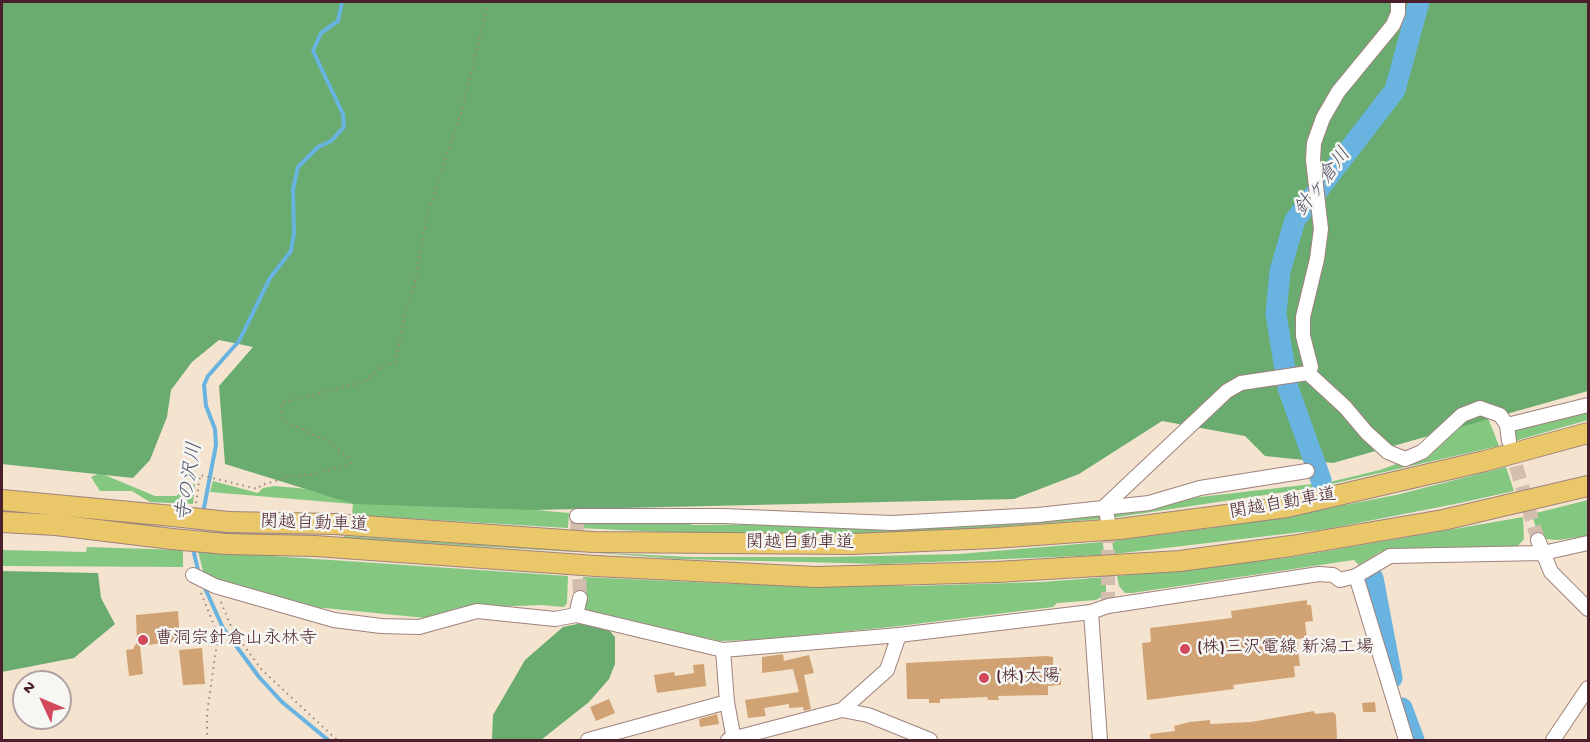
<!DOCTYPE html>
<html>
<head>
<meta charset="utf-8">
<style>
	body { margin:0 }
	#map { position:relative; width:1590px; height:742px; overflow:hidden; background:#f4e4cf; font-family:"Gochi Hand",sans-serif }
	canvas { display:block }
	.frame { position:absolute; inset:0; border:3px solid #4a1f2b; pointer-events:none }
	.north { position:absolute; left:12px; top:670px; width:60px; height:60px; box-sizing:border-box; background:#f6f6f2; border:2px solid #b1a0a2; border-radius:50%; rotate:314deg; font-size:16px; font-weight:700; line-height:24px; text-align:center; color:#4a1f2b }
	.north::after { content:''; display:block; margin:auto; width:21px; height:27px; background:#d1495b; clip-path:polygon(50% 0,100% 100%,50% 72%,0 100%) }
</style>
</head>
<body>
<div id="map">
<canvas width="1590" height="742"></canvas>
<div class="frame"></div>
<div class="north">N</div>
</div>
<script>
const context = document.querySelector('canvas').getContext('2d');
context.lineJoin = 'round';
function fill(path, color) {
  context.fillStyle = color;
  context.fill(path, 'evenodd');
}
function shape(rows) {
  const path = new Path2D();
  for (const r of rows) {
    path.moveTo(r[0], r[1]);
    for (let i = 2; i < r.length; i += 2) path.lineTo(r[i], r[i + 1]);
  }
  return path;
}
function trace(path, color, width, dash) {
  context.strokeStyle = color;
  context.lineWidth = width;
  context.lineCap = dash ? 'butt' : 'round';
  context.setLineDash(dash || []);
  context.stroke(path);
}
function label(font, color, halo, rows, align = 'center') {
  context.font = font + ' "Gochi Hand","Klee One",sans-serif';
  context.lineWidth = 5;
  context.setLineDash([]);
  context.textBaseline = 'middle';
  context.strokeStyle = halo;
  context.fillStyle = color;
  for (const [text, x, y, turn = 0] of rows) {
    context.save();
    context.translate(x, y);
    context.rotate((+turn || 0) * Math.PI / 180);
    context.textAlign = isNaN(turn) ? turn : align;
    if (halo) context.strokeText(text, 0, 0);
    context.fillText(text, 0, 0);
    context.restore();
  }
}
const green = shape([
	[1588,407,1588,420,1511,442,1510,426],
	[1486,413,1499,446,1318,487,1111,518,1113,507,1330,482,1380,470,1423,454,1449,429],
	[1506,467,1514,491,1455,504,1327,529,1114,554,1112,541,1218,527,1324,509,1396,495],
	[100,473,155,496,176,496,195,483,193,504,150,502,132,491,100,491,91,477],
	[213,481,258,493,263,488,275,486,569,513,568,528,352,515,353,504,210,492],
	[1588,500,1588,536,1558,540,1545,539,1538,535,1532,514],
	[1100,511,1100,519,919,533,703,534,580,528,580,519,670,519,693,525,892,523],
	[1523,517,1524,539,1518,546,1382,551,1359,565,1354,560,1340,562,1132,593,1125,593,1119,586,1117,576,1287,558],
	[344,536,577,551,577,552,343,538],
	[1103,542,1104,555,884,564,679,559,585,552,691,557,830,557,959,554],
	[87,547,183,550,183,567,2,566,2,550,86,552],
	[198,551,568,576,567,603,564,607,542,605,457,608,426,618,314,607,258,597,204,575],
	[583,577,736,584,911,586,1042,582,1106,577,1106,594,1096,600,1057,603,1053,607,891,627,757,640,719,641,584,611]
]);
const forest = shape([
	[2,2,1588,2,1588,391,1333,463,1265,456,1245,436,1162,421,1079,474,1014,499,535,510,354,504,225,464,219,386,253,347,219,340,192,362,171,390,167,417,150,460,133,478,2,464],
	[2,571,98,573,101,598,115,624,74,658,2,672],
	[587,622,608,629,615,637,615,664,609,679,589,702,541,740,492,740,493,715,525,660,563,627]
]);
const stream = shape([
	[203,513,216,445,215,429,206,406,204,385,208,376,239,341,270,278,291,251,294,233,293,189,298,167,318,147,331,141,344,127,343,114,313,51,321,33,338,21,342,2],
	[196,546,194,553,199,574],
	[204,586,223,628,259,677,282,702,328,740]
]);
const river = shape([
	[1321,480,1288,388,1276,314,1280,271,1295,220,1395,90,1419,2],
	[1373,578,1392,678],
	[1402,708,1414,740]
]);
const building = shape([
	[1307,600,1307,605,1311,605,1313,621,1305,622,1307,638,1297,639,1300,666,1294,666,1295,677,1233,685,1234,689,1147,700,1142,643,1151,642,1150,628,1232,618,1231,611],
	[178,611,180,641,140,646,143,674,129,676,126,650,133,649,137,642,136,615],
	[202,648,205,684,183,685,179,650],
	[783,654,784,661,809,655,814,673,804,675,811,709,804,711,803,707,789,708,789,704,764,708,766,716,748,718,745,700,799,692,793,669,762,673,762,657],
	[1047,656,1053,657,1053,669,1061,668,1061,685,1048,686,1048,695,998,696,999,700,988,700,987,697,940,699,940,703,929,703,929,699,907,699,906,663],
	[704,664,706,686,657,693,654,675,674,672,675,676,694,673,693,665],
	[609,699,615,713,596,721,590,707],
	[1375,702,1376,712,1363,712,1362,703],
	[1314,711,1315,714,1333,712,1336,715,1337,741,1151,741,1150,734,1175,731,1174,726,1190,722,1210,720,1210,724,1251,722],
	[717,714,719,724,700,727,699,719]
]);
const minorTunnel = shape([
	[1510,446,1538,540],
	[577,516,580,598],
	[1108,606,1108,521]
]);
const path = shape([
	[196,503,200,475,258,489,261,485,297,475,310,475,351,464,347,457,331,443,282,420,282,403,363,382,382,366,395,363,406,310,414,287,427,215,463,107,488,2],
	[201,593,218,635,207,714,207,740],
	[221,602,233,631,262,670,337,740]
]);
const minor = shape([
	[1308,373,1311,367,1303,336,1303,317,1317,259,1321,229,1313,160,1314,143,1323,118,1338,92,1393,25,1398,13,1398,2],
	[1308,373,1345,407,1367,433,1388,452,1405,459,1422,452,1462,415,1480,408,1500,415,1507,425,1509,441],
	[1507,425,1588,405],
	[577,516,723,516,892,523,1038,515,1149,503,1200,488,1307,471],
	[1108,521,1105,506,1227,391,1241,383,1308,373],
	[1538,540,1551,572,1588,609],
	[193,575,215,586,334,620,381,626,419,627,477,611,555,619,576,615,723,650],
	[1356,576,1406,740],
	[1091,612,1100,740],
	[576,615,580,598],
	[842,710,868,715,930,740],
	[588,740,727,702],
	[728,740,842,710,887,670,899,635,1091,612,1108,606,1319,574,1333,575,1340,580,1356,576,1390,556,1543,553,1588,543],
	[734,740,727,702,723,650,899,635],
	[1553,740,1588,688]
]);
const highway = shape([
	[2,500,173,516],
	[2,522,56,525,172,539],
	[228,522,334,524,593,542,852,544,994,538,1120,529,1287,507,1485,461,1588,433],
	[226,544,315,546,596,566,816,577,997,572,1180,561,1291,546,1443,520,1588,486]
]);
const highwayBridge = shape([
	[173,516,228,522],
	[172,539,226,544]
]);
const markers = [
	[143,640,6,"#d1495b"],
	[1185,649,6,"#d1495b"],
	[984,678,6,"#d1495b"]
];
const streetNames = [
	["関越自動車道",1283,505,-10],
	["関越自動車道",314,525,2],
	["関越自動車道",800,544]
];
const poiNames = [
	["曹洞宗針倉山永林寺",155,640],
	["(株)三沢電線 新潟工場",1197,649],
	["(株)太陽",996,678]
];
const waterNames = [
	["針ヶ倉川",1324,183,-53],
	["寺の沢川",191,482,-81]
];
fill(green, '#83c781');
fill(forest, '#6aac6f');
trace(stream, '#69b3e1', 4);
trace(river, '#69b3e1', 21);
fill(building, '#d0a274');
trace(minorTunnel, '#d2bdae', 14, [14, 7]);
trace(minor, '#9f827d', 16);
trace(highway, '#9f827d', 22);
trace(path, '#9f827d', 2, [1.5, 4.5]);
trace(minor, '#fff', 14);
trace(highway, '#eac769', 20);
trace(highwayBridge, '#9f827d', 22, []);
trace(highwayBridge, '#eac769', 20);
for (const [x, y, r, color] of markers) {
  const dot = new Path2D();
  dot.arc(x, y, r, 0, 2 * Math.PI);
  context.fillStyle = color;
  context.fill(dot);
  trace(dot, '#f6f6f2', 2);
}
label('18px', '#4a1f2b', '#f6f6f2', streetNames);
label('18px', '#4a1f2b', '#f6f6f2', poiNames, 'left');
label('italic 20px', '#55536b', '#f6f6f2', waterNames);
</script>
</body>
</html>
